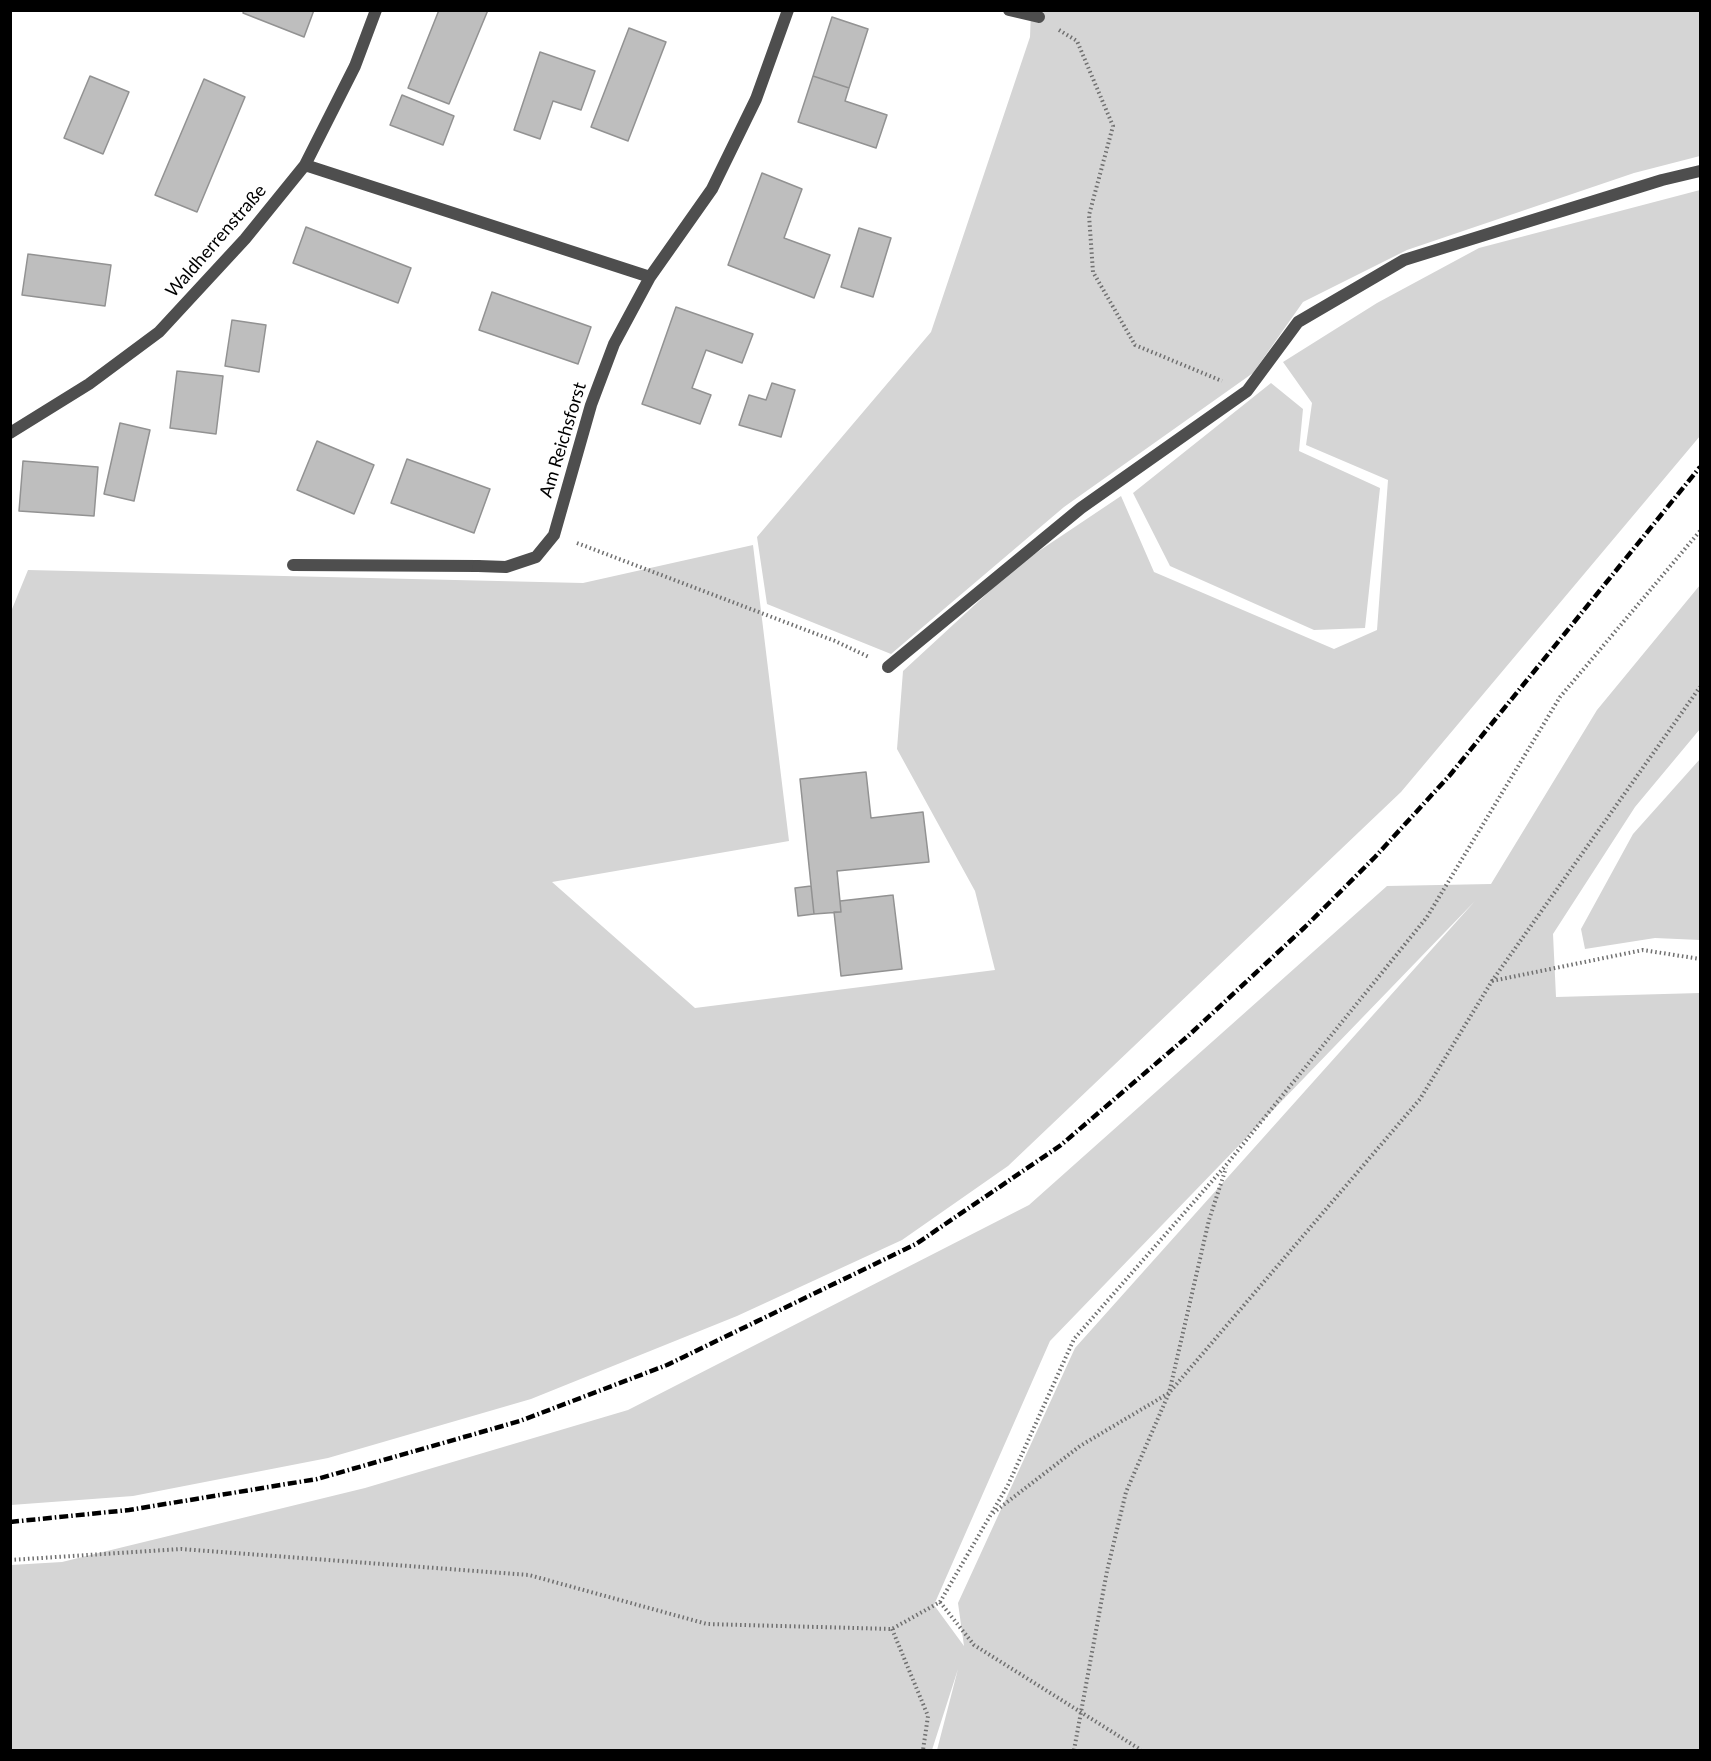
<!DOCTYPE html>
<html>
<head>
<meta charset="utf-8">
<style>
	body { margin:0 }
	#map { position:relative; width:1711px; height:1761px; overflow:hidden; background:#fff; font-family:Lato,sans-serif }
	canvas { display:block }
	.frame { position:absolute; inset:0; border:12px solid #000; pointer-events:none }
</style>
</head>
<body>
<div id="map">
<canvas width="1711" height="1761"></canvas>
<div class="frame"></div>
</div>
<script>
const context = document.querySelector('canvas').getContext('2d');
context.lineJoin = 'round';
function fill(path, color) {
  context.fillStyle = color;
  context.fill(path, 'evenodd');
}
function shape(rows) {
  const path = new Path2D();
  for (const r of rows) {
    path.moveTo(r[0], r[1]);
    for (let i = 2; i < r.length; i += 2) path.lineTo(r[i], r[i + 1]);
  }
  return path;
}
function trace(path, color, width, dash) {
  context.strokeStyle = color;
  context.lineWidth = width;
  context.lineCap = dash ? 'butt' : 'round';
  context.setLineDash(dash || []);
  context.stroke(path);
}
function label(font, color, halo, rows, align = 'center') {
  context.font = font + ' Lato,sans-serif';
  context.lineWidth = 6;
  context.setLineDash([]);
  context.textBaseline = 'middle';
  context.strokeStyle = halo;
  context.fillStyle = color;
  for (const [text, x, y, turn = 0] of rows) {
    context.save();
    context.translate(x, y);
    context.rotate((+turn || 0) * Math.PI / 180);
    context.textAlign = isNaN(turn) ? turn : align;
    if (halo) context.strokeText(text, 0, 0);
    context.fillText(text, 0, 0);
    context.restore();
  }
}
const green = shape([
	[1031,11,1700,11,1700,156,1634,173,1407,250,1303,302,1253,373,1064,507,891,654,767,604,757,537,931,332,1030,37],
	[1700,190,1700,436,1401,792,1008,1166,902,1240,737,1316,531,1399,328,1458,133,1496,11,1505,10,614,28,570,583,583,753,545,789,841,552,882,695,1008,995,970,975,891,897,749,903,671,1018,565,1121,496,1154,572,1334,649,1377,630,1388,480,1306,445,1312,403,1283,362,1377,303,1479,248],
	[1271,383,1303,409,1299,451,1380,488,1365,628,1314,630,1170,566,1133,493],
	[1700,585,1700,729,1635,807,1553,934,1556,997,1700,993,1700,1750,937,1750,958,1669,932,1750,11,1750,11,1565,62,1562,365,1488,628,1410,1029,1205,1387,886,1491,884,1597,710],
	[1475,901,1075,1348,958,1603,964,1646,934,1605,1050,1341],
	[1700,759,1700,940,1655,938,1585,949,1581,929,1633,834]
]);
const building = shape([
	[244,10,314,10,304,37,243,13,244,10],
	[439,10,488,10,449,104,408,88,439,10],
	[832,17,868,29,849,88,813,76,832,17],
	[629,28,666,42,628,141,591,127,629,28],
	[540,52,595,71,581,110,553,101,540,139,514,130,540,52],
	[90,76,129,92,103,154,64,138,90,76],
	[813,76,849,88,845,101,887,115,876,148,798,122,813,76],
	[204,79,245,97,197,212,155,195,204,79],
	[402,95,454,116,443,145,390,125,402,95],
	[762,173,802,189,784,238,830,255,814,298,728,265,762,173],
	[306,227,411,268,398,303,293,263,306,227],
	[859,228,891,238,873,297,841,287,859,228],
	[28,254,111,265,105,306,22,295,28,254],
	[492,292,591,327,578,364,479,330,492,292],
	[676,307,753,334,742,363,706,350,692,388,711,395,700,424,642,404,676,307],
	[232,320,266,325,259,372,225,366,232,320],
	[177,371,223,376,216,434,170,428,177,371],
	[772,383,795,390,781,437,739,425,749,395,766,400,772,383],
	[120,423,150,430,134,501,104,494,120,423],
	[317,441,374,465,354,514,297,490,317,441],
	[407,459,490,489,474,533,391,503,407,459],
	[23,461,98,467,94,516,19,511,23,461],
	[866,772,871,818,923,812,929,862,837,871,841,912,814,914,800,779,866,772],
	[811,886,814,914,798,916,795,888,811,886],
	[893,895,902,969,841,976,834,912,841,912,840,901,893,895]
]);
const path = shape([
	[1059,30,1077,41,1113,126,1089,215,1093,272,1135,345,1222,381],
	[577,543,835,641,869,657],
	[1492,981,1643,950,1700,959],
	[993,1513,1080,1446,1169,1393,1209,1220,1226,1168],
	[10,1560,181,1549,529,1575,707,1624,892,1629,940,1602,1008,1485,1074,1339,1227,1164,1427,917,1560,697,1700,531],
	[940,1602,974,1645,1141,1750],
	[892,1629,928,1716,923,1750],
	[1074,1750,1107,1571,1126,1492,1169,1393,1420,1099,1492,981,1700,687]
]);
const service = shape([
	[1009,10,1039,17],
	[293,565,478,566]
]);
const minor = shape([
	[305,165,650,277,712,189,756,99,788,10],
	[10,433,89,384,159,332,245,239,305,165,355,66,376,10],
	[478,566,506,567,536,557,554,535,591,405,614,344,650,277],
	[888,667,1081,508,1247,391,1298,322,1404,260,1662,180,1700,171]
]);
const rail = shape([
	[10,1522,129,1510,317,1479,520,1421,667,1365,916,1244,1061,1145,1188,1036,1305,927,1375,857,1450,775,1700,467]
]);
const streetNames = [
	["Waldherrenstraße",216,241,-49],
	["Am Reichsforst",563,440,-73]
];
fill(green, '#d5d5d5');
fill(building, '#bebebe');
trace(building, '#929292', 1.5);
trace(path, '#707070', 4, [1.5, 3]);
trace(service, '#4e4e4e', 12);
trace(minor, '#4e4e4e', 12);
trace(rail, '#000', 4.5, [9, 3, 1.5, 3]);
label('18px', '#000', '#fff', streetNames);
</script>
</body>
</html>
